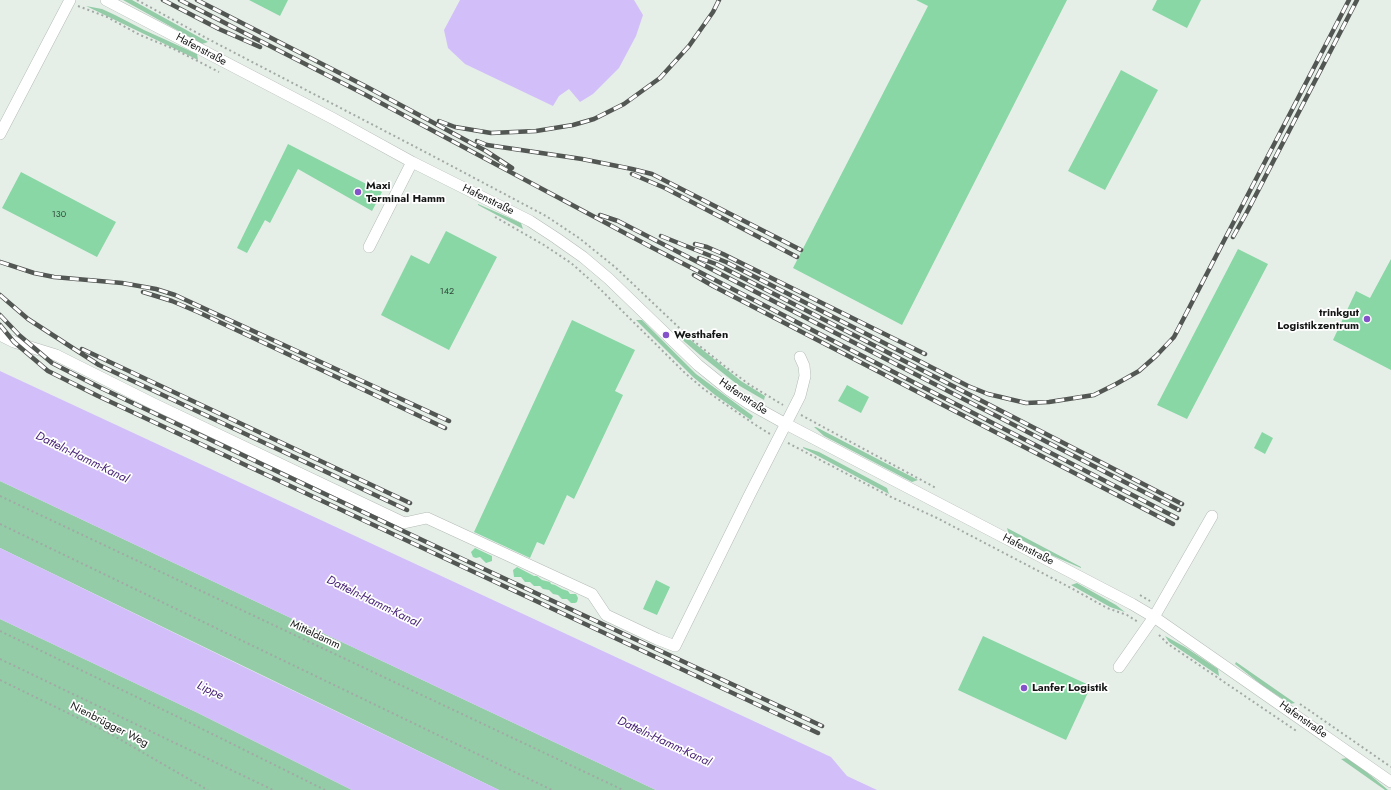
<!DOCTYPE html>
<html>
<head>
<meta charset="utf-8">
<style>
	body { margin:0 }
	canvas { display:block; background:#e6eee8 }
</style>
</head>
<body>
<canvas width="1391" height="790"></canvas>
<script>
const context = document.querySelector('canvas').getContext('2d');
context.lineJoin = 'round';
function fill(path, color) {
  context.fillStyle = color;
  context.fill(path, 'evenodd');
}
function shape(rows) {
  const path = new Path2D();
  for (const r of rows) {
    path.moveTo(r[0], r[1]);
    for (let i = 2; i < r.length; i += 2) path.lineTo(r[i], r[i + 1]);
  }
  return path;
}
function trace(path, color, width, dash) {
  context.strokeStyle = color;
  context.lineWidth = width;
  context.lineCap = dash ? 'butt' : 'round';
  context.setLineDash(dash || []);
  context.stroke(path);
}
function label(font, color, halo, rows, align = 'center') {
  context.font = font + ' Jost,sans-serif';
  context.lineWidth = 3.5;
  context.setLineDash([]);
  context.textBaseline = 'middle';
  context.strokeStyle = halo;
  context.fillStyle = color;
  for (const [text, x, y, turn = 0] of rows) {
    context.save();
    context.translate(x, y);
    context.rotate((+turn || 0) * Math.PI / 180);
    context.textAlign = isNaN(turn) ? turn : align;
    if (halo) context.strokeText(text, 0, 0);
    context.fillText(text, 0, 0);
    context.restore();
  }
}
const green = shape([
	[123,0,132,0,208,42,202,44],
	[86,6,102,9,115,15,144,30,197,54,198,60],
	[478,204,521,223,523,229,478,205],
	[636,320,642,320,696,374,753,416,751,420,715,395,693,377],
	[682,333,741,381,765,396,764,400,738,385,700,355,679,337],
	[814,427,816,427,918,480,912,482,824,436],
	[803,447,819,452,887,488,889,494,803,448],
	[0,481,656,790,499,790,0,548],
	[1007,528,1081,567,1081,568,1044,552,1009,535],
	[1077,583,1116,605,1125,612,1110,607,1071,585],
	[0,619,198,713,352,790,0,790],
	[1165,636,1185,647,1218,669,1219,676,1169,642],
	[1236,662,1295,703,1290,704,1263,686,1235,664],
	[1347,758,1363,769,1388,790,1385,790,1341,759]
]);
const water = shape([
	[460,0,634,0,643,15,636,36,619,68,593,94,580,102,569,89,559,96,553,106,465,64,448,48,444,30],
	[0,371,831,757,847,776,877,790,656,790,0,481],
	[0,548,240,665,499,790,352,790,198,713,0,619]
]);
const building = shape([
	[249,0,288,0,280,16],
	[916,0,1067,0,902,325,793,268,928,6],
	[1157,0,1201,0,1187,28,1152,10],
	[1121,70,1158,90,1105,190,1068,171],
	[288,144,382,192,372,211,298,169,270,223,265,220,247,253,237,248],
	[21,172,116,222,97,257,2,208],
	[446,231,497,257,449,350,381,315,411,255,429,264],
	[1238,249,1268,264,1187,419,1157,405],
	[1391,259,1391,370,1333,340,1356,291,1370,298],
	[572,320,635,350,615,391,623,395,574,499,567,495,544,545,537,542,530,558,474,532],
	[847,385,869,397,861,413,838,401],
	[1262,432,1273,438,1265,454,1254,448],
	[475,548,492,556,492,561,486,563,480,557,476,558,473,557,471,552],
	[517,567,534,576,537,576,542,580,550,582,551,584,555,585,562,589,568,591,570,594,576,594,578,598,577,602,575,603,571,603,567,599,562,599,558,595,553,594,549,590,543,589,540,586,534,586,530,582,525,582,521,577,514,577,513,570],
	[656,580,670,587,657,615,643,609],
	[983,636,1091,686,1066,740,958,690]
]);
const path = shape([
	[137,0,210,40,429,154,546,216,579,238,615,267,691,339,727,368,750,385,783,405],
	[78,6,107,17,140,35,174,49,219,72],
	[495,217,544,245,571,263,596,285,686,374,705,390,754,424,770,434],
	[801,415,936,488],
	[788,443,889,496,937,518,1071,588,1107,608,1127,615,1138,622],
	[0,496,623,790],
	[0,524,552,790],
	[1140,595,1150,601],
	[0,631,178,717,325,790],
	[1159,635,1168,644,1298,732],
	[0,659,273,790],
	[0,680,107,732,208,790],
	[1300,704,1391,767]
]);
const minor = shape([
	[106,0,332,118,412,162,530,221,556,238,583,257,609,279,698,365,729,390,748,403,786,424,1132,604,1154,617,1391,782],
	[0,134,70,0],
	[369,247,412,162],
	[0,335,14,342,56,355,154,404,404,523,427,518,592,594,606,615,657,639,675,646,749,496,800,396,805,376,804,366,800,357],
	[1119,667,1154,617,1212,516]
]);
const rail = shape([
	[163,0,219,29,260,47],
	[180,0,364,94,651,247,1177,518],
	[197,0,367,87,486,151,512,168],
	[439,121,455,127,491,133,536,131,573,125,594,119,624,104,660,78,689,46,713,12,719,0],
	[477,141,487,145,582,159,632,169,652,174,801,250],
	[632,174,665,188,797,257],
	[600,215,618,221,1179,510],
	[661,236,726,262,968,386,988,394,1026,403,1049,402,1094,395,1116,384,1139,371,1156,356,1174,337,1349,0],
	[1233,237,1247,212,1357,0],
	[695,244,707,247,723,254,925,354],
	[699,258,716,264,1182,504],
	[0,262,34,273,54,277,122,283,156,289,175,295,449,421],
	[694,275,713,286,1173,524],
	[143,292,172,301,198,312,445,428],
	[0,295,28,319,99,365,407,510],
	[0,315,19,335,52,363,101,388,456,556,822,726],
	[0,325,14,342,48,371,98,396,818,733],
	[82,349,410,503]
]);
const markers = [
	[358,192,4,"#8452ca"],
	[1367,319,4,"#8452ca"],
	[666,335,4,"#8452ca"],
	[1024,688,4,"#8452ca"]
];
const numberNames = [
	["130",59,215],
	["142",447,292]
];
const streetNames = [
	["Hafenstraße",201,50,28],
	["Hafenstraße",488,200,26],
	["Hafenstraße",743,397,34],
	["Hafenstraße",1028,550,27],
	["Mitteldamm",315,635,25],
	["Hafenstraße",1303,720,35],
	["Nienbrügger Weg",109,725,27]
];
const poiNames = [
	["Maxi",366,186],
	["Terminal Hamm",366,199],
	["trinkgut",1359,313,"right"],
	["Logistikzentrum",1359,326,"right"],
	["Westhafen",674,335],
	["Lanfer Logistik",1032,688]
];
const waterNames = [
	["Datteln-Hamm-Kanal",82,458,26],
	["Datteln-Hamm-Kanal",373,602,26],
	["Lippe",210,691,25],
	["Datteln-Hamm-Kanal",664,742,25]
];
fill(green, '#93cca7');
fill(water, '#d2bffa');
fill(building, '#88d7a5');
trace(minor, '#b3bcb6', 12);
trace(path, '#a3a9a5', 2, [2, 3]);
trace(minor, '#fff', 11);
trace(rail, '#535754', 4.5);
trace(rail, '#fff', 3, [9]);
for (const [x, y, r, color] of markers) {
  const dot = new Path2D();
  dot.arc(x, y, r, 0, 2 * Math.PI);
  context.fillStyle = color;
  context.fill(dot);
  trace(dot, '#fff', 1.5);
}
label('9px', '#304638', null, numberNames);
label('11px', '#131614', '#fff', streetNames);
label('bold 11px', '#131614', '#fff', poiNames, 'left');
label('italic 12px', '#482377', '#fff', waterNames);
</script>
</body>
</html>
